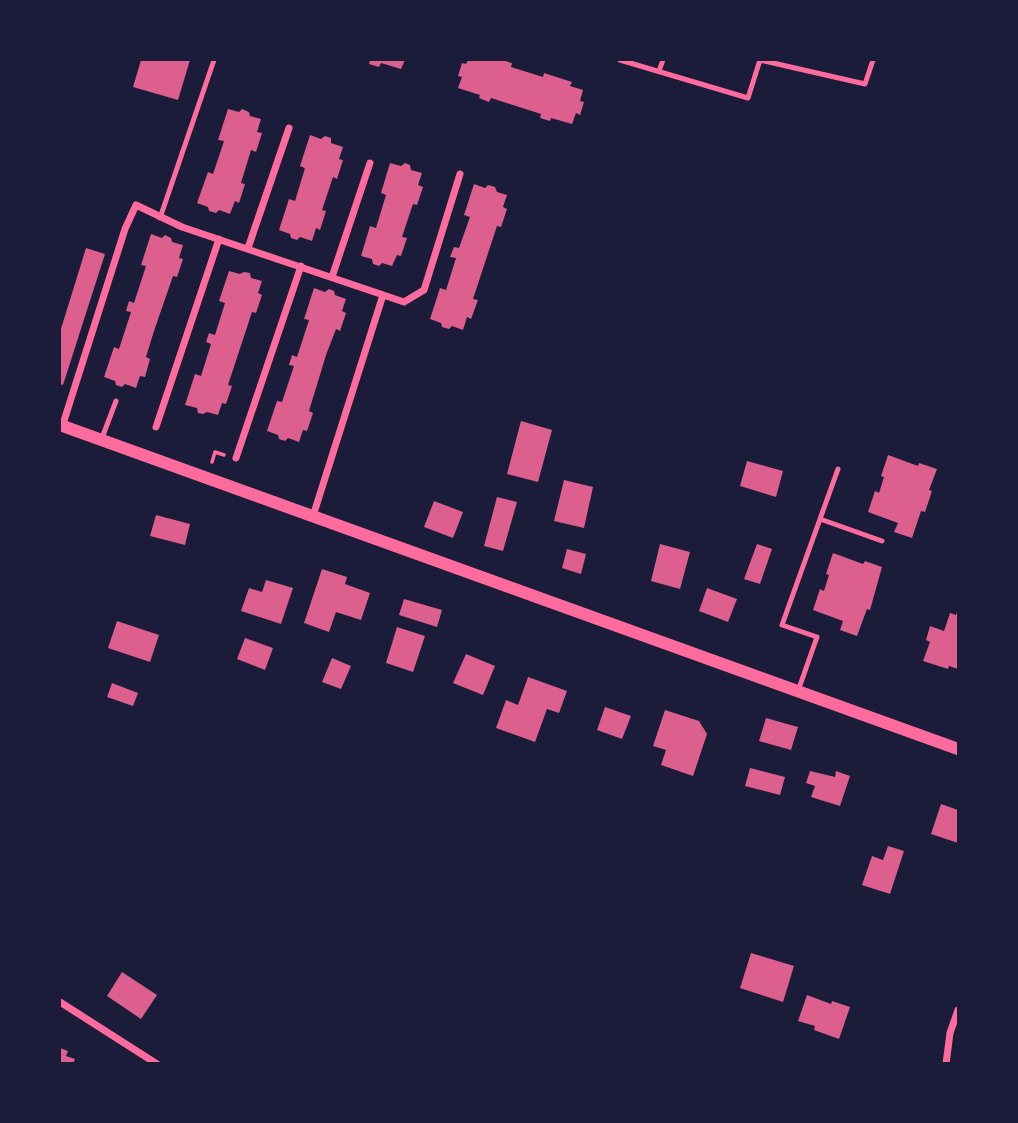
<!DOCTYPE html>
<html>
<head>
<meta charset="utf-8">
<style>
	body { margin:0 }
	#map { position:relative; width:1018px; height:1123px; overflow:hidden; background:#1b1b3a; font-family:Roboto,sans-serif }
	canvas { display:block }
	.frame { position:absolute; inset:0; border:61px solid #1b1b3a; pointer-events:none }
</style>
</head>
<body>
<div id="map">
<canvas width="1018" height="1123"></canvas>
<div class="frame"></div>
</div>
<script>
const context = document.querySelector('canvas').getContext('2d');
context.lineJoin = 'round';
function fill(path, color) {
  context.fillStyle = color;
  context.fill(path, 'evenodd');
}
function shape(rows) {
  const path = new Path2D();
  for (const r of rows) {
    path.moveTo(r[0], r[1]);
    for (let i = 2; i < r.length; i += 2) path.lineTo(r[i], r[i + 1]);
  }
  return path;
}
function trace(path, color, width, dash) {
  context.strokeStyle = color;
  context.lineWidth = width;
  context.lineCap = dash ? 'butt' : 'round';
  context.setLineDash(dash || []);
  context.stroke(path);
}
const building = shape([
	[141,60,190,60,178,100,133,87],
	[370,60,405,60,401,69,381,63,379,67,369,64],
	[468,60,502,60,512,63,511,67,543,77,544,73,572,82,570,86,583,90,580,101,584,102,580,115,576,113,572,124,551,118,550,121,540,118,541,114,491,98,489,102,479,98,480,95,458,88,462,77,458,76,462,63,466,64],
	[228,109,239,112,242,109,249,112,250,116,261,119,257,132,262,133,256,152,251,150,241,183,245,184,239,203,235,201,230,214,219,210,216,213,209,211,208,207,197,203,208,172,213,174,224,141,218,140],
	[310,135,321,139,325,136,331,138,331,143,343,147,339,159,343,160,337,179,333,177,322,210,326,211,320,230,316,228,312,241,300,237,297,240,291,238,290,234,279,230,289,199,295,201,305,168,300,166],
	[390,163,401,166,405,163,410,165,411,170,422,173,418,185,423,187,417,205,413,204,402,237,407,238,401,256,397,255,392,266,382,263,379,266,373,264,372,259,361,256,370,226,376,228,386,195,381,193],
	[474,184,485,188,488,185,495,187,497,192,507,195,503,207,507,209,501,227,497,226,473,299,478,300,471,319,467,317,463,330,452,326,449,329,442,327,441,323,430,319,440,288,446,290,456,258,450,257,454,247,459,248,470,217,464,215],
	[151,234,162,238,165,235,171,238,172,242,183,245,179,258,183,259,177,277,173,276,154,331,146,357,150,359,145,377,140,376,136,388,125,384,122,387,116,385,115,381,104,377,114,347,119,349,131,312,126,311,129,301,134,303,146,266,141,265],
	[86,248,105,254,63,385,60,384,60,332],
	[229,271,240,274,244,272,250,273,251,278,262,281,258,293,262,295,256,313,252,312,228,385,232,386,226,404,222,403,218,415,207,412,203,414,198,413,197,408,185,405,195,374,201,376,211,344,206,342,209,333,215,335,225,303,219,301],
	[314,288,325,292,329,289,334,291,335,295,346,299,342,311,346,313,340,331,336,329,326,355,309,411,313,413,307,431,303,430,299,442,288,438,285,441,279,439,278,435,267,431,277,401,282,402,294,366,289,365,292,355,297,357,309,320,304,319],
	[521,421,552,430,538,482,507,474],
	[888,455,918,466,919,463,937,469,929,490,932,491,925,512,921,511,912,538,894,532,898,523,868,512,875,491,879,493,884,477,881,476],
	[747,461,783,471,776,497,740,486],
	[564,480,593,487,584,528,554,521],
	[497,497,517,502,503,551,484,546],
	[434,501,463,512,453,538,424,527],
	[156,515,190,524,185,545,150,536],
	[660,544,690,552,680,589,651,581],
	[757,544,772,549,760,584,744,579],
	[567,549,586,554,581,574,562,568],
	[833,553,863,564,865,561,882,567,870,610,867,609,857,636,840,630,843,621,813,610,820,589,824,591,829,575,826,574],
	[322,569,347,577,345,584,370,593,361,620,336,612,329,632,304,623],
	[266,580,293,588,281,624,241,611,249,588,262,592],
	[707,588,737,599,728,622,699,611],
	[404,599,442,610,437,627,399,615],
	[958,609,958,669,949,666,948,669,923,661,930,642,926,640,930,626,944,631,950,613,956,615],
	[117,621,159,635,150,662,108,648],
	[397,627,425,636,413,672,386,663],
	[245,638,273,648,265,670,237,659],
	[466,654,495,666,483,695,453,683],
	[332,658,351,666,341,689,322,682],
	[528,677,567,691,559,713,547,709,535,742,496,728,506,700,518,705],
	[112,683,138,693,133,706,107,697],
	[605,707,631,716,622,739,597,730],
	[665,710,699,721,707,734,693,776,661,765,666,750,653,746],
	[766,718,798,727,791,750,759,741],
	[750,768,785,777,780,795,745,786],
	[810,771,835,777,836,771,850,776,840,806,811,797,815,786,806,783],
	[941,804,958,810,958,843,931,834],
	[888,846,904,851,890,894,862,885,872,856,883,860],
	[751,953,794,966,783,1002,740,988],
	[122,972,157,995,141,1019,107,996],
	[807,995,831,1004,832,1001,850,1007,839,1039,814,1030,815,1026,798,1021],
	[60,1048,68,1051,66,1056,75,1059,73,1064,60,1064]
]);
const path = shape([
	[212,462,215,452,224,455]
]);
const service = shape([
	[620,60,748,98,760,60],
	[760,60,865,84,873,60],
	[659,71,663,60],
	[160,218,214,60],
	[102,438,116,401],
	[820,519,838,469],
	[798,691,817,637,782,625,820,519,882,541]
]);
const minor = shape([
	[248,248,289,128],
	[332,277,370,163],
	[62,427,125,229,136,205,182,227,404,302,424,290,460,174],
	[156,427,219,239],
	[236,458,301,266],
	[313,516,383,295],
	[60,1002,157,1064],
	[946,1064,950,1033,958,1010]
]);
const tertiary = shape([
	[60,425,958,749]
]);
fill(building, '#dd5f8e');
trace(path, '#ff6b9d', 3.5);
trace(service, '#ff6b9d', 5);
trace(minor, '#ff6b9d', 7);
trace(tertiary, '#ff6b9d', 12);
</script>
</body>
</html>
